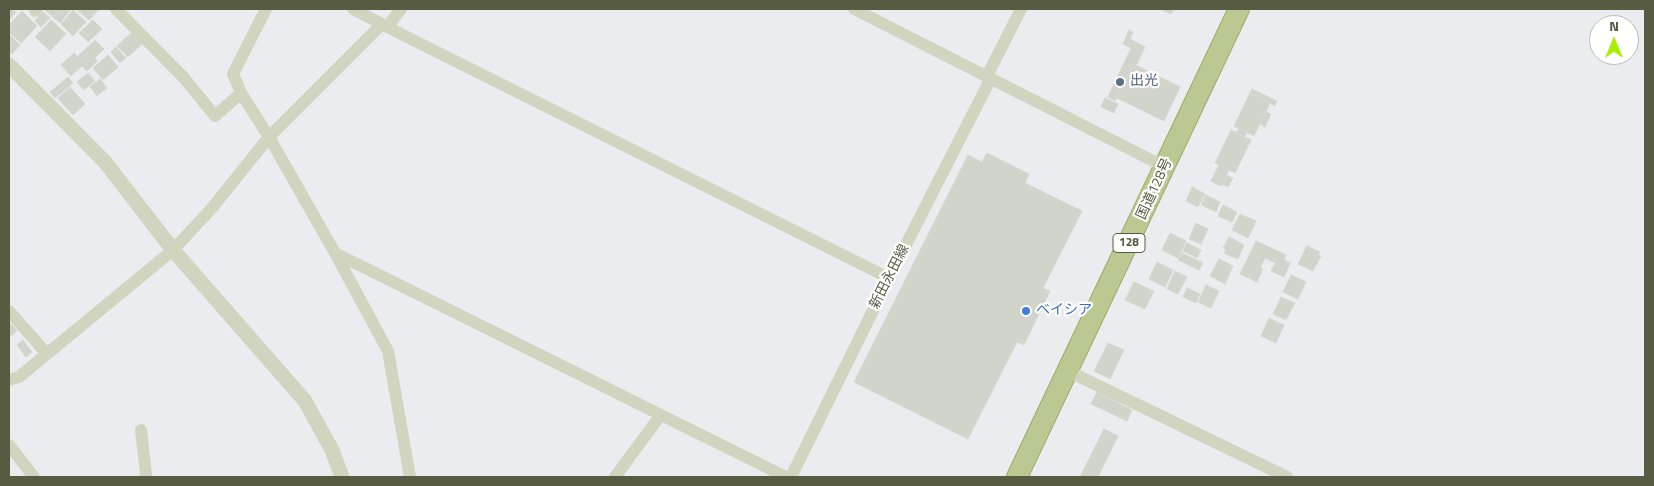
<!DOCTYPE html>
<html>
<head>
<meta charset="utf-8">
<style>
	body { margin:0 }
	#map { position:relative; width:1654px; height:486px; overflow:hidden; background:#ebecef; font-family:"Titillium Web",sans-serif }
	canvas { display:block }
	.frame { position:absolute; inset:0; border:10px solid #565b42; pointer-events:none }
	.north { position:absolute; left:1589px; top:15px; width:50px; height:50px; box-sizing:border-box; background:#fff; border:1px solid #bbbdb3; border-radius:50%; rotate:0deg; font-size:14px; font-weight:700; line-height:20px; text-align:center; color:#565b42 }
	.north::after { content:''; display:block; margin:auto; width:18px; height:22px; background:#a7ef05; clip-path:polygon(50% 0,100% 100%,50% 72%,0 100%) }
</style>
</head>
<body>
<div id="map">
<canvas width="1654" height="486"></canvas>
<div class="frame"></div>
<div class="north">N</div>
</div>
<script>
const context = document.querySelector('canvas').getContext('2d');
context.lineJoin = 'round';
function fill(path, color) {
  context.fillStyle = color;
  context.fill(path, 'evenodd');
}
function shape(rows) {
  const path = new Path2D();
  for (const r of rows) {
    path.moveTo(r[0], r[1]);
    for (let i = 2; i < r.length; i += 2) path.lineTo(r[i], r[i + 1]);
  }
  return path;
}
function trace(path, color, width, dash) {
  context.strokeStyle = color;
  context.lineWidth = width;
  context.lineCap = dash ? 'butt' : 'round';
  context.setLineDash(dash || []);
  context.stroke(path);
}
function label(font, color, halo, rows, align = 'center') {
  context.font = font + ' "Titillium Web","Noto Sans JP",sans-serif';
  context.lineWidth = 4.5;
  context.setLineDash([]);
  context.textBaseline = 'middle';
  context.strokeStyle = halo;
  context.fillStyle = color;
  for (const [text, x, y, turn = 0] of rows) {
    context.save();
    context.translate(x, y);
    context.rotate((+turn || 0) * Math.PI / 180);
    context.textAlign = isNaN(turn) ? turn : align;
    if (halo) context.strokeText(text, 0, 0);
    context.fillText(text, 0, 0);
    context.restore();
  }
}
const building = shape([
	[9,9,12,9,16,12,9,20,9,9],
	[46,9,71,9,60,23,45,10,46,9],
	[76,9,99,9,89,20,76,9],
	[1160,9,1174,9,1171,14,1160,9],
	[73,10,86,22,73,36,61,24,73,10],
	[22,11,37,26,21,43,9,32,9,25,22,11],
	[43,12,50,18,41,27,35,21,43,12],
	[51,20,66,34,50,51,35,37,51,20],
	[93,20,102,29,88,42,79,33,93,20],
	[1129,30,1133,32,1130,39,1145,47,1136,66,1133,64,1115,101,1108,97,1131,48,1123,44,1129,30],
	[131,33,142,44,128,57,117,46,131,33],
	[9,34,20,45,12,54,9,52,9,34],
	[95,40,104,49,95,58,97,61,87,71,82,66,84,64,77,57,95,40],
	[116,47,126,58,120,63,111,52,116,47],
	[74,53,84,64,71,76,61,65,74,53],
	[108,55,118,67,103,80,93,68,108,55],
	[1133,64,1180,87,1164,121,1117,98,1133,64],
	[88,73,95,81,84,90,77,82,88,73],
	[68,77,73,83,55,98,50,92,68,77],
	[100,79,107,88,97,96,90,87,100,79],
	[70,87,85,104,73,115,58,98,70,87],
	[1252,89,1277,101,1275,106,1250,93,1252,89],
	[1250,93,1270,103,1254,136,1234,126,1250,93],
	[1105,98,1118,104,1114,113,1101,107,1105,98],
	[1266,112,1271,114,1265,127,1260,124,1266,112],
	[1239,128,1247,132,1245,137,1236,133,1239,128],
	[1231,130,1251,140,1235,173,1215,163,1231,130],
	[987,153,1029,174,1025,183,1082,211,1043,288,1050,291,1024,345,1017,342,968,439,854,382,968,155,982,162,987,153],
	[1219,165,1229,170,1221,186,1211,181,1219,165],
	[1226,175,1233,178,1228,187,1222,184,1226,175],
	[1192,187,1205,194,1198,207,1186,201,1192,187],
	[1206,195,1220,202,1216,212,1201,205,1206,195],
	[1223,205,1237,212,1232,222,1218,216,1223,205],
	[1240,214,1256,221,1248,238,1232,230,1240,214],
	[1196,223,1208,229,1201,244,1189,239,1196,223],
	[1170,233,1186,241,1178,258,1162,250,1170,233],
	[1229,237,1244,245,1238,259,1224,253,1226,249,1223,248,1229,237],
	[1256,241,1286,255,1284,260,1290,263,1284,277,1271,271,1275,263,1265,258,1260,268,1263,269,1257,282,1240,274,1256,241],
	[1187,243,1201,250,1197,258,1183,251,1187,243],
	[1307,246,1320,252,1318,255,1321,256,1313,271,1298,264,1307,246],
	[1182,253,1203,263,1199,270,1178,260,1182,253],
	[1219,259,1233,266,1225,284,1210,276,1219,259],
	[1157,262,1173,270,1165,287,1149,279,1157,262],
	[1175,271,1187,277,1178,294,1167,289,1175,271],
	[1291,275,1306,282,1298,299,1283,292,1291,275],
	[1134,282,1154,291,1145,309,1125,300,1134,282],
	[1206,285,1219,291,1211,308,1198,302,1206,285],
	[1187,288,1200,294,1196,303,1183,297,1187,288],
	[1281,297,1295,303,1286,320,1273,314,1281,297],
	[1269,318,1284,325,1276,343,1261,336,1269,318],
	[11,324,17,331,9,337,9,325,11,324],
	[23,340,32,352,26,357,17,345,23,340],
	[1108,343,1124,350,1110,379,1094,371,1108,343],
	[1097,392,1132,410,1127,421,1091,404,1097,392],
	[1104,429,1118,436,1098,477,1080,477,1104,429]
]);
const minor = shape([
	[116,9,184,78,215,116,241,93],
	[266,9,233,74,241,93,269,137,335,253,388,351,410,477],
	[353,9,403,35,889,278],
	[854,9,1165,167],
	[35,11,37,9],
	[388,26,401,9],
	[987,76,1021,9],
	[335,253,786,477],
	[9,311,47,354],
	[1068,371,1287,477],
	[9,380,19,377,173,250,212,208,269,137,382,24],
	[141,430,146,474,145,477],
	[9,445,34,477],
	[615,477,660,416],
	[791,477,889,278,991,78]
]);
const tertiary = shape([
	[9,65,105,162,173,250,305,401,332,450,342,477]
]);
const trunk = shape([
	[1017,477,1239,9]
]);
const markers = [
	[1120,82,5,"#5c6f8a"],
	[1026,311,5,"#3f7fe0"]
];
const shields = [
	[1129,243,32]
];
const shieldNames = [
	["128",1129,243]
];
const serviceNames = [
	["出光",1130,82]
];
const streetNames = [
	["国道128号",1155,189,-65],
	["新田永田線",890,277,-63]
];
const shopNames = [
	["ベイシア",1036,311]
];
fill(building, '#d0d4ca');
trace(building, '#d4d8cf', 1);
trace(trunk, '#9bad68', 22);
trace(minor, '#d1d5c0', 12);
trace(tertiary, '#d1d5c0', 15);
trace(trunk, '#bac892', 20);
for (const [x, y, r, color] of markers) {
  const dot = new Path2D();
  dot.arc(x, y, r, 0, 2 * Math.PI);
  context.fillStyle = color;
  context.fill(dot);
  trace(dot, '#fff', 2);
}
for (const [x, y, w] of shields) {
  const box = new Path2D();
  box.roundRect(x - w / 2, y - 9.5, w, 19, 4);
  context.fillStyle = '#fff';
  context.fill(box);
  trace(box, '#565b42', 1);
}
label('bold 12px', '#565b42', null, shieldNames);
label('14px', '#4e5e75', '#fff', serviceNames, 'left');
label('14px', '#565b42', '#fff', streetNames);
label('14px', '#366cbe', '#fff', shopNames, 'left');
</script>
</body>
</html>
